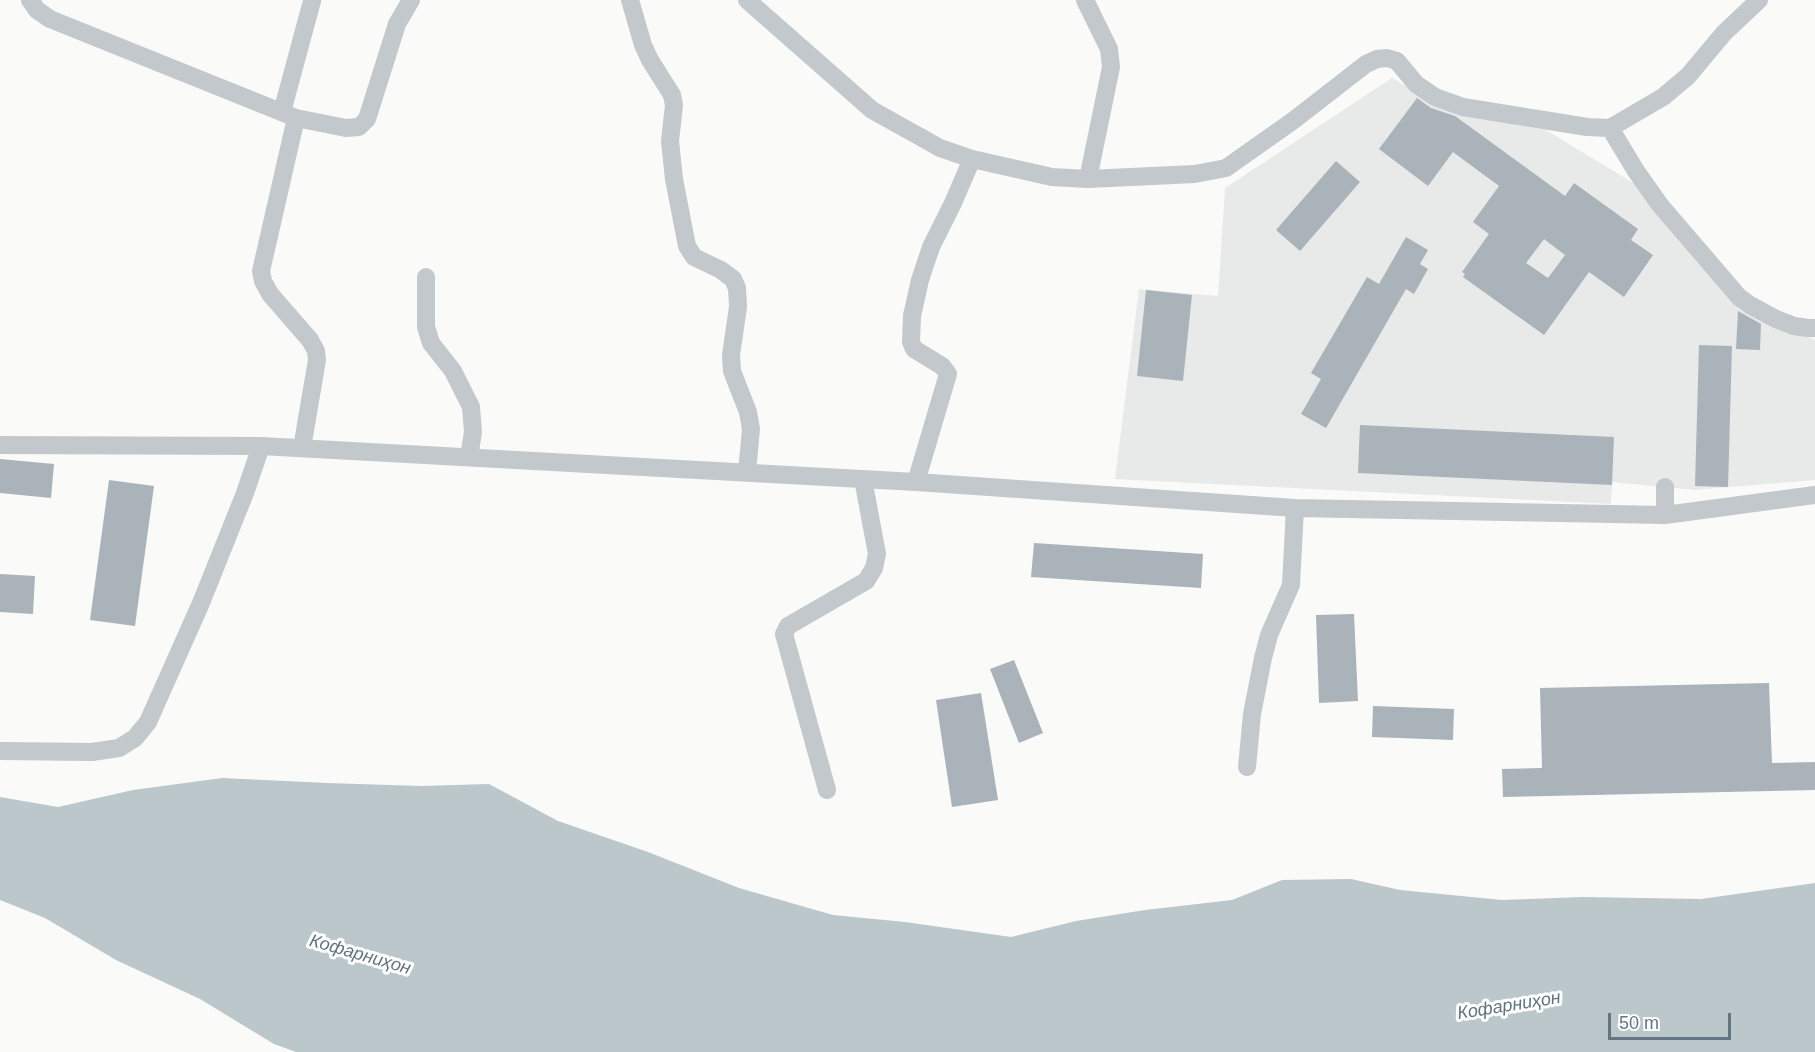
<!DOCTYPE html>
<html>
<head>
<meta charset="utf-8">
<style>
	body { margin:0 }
	#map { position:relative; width:1815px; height:1052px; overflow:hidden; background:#fafaf8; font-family:Arial,sans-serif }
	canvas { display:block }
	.scale { position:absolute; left:1608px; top:1013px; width:123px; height:27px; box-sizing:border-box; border:3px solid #657683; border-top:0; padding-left:8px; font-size:18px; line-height:21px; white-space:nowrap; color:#657683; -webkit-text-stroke:4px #fff; paint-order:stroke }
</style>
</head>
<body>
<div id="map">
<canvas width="1815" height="1052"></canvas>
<div class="scale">50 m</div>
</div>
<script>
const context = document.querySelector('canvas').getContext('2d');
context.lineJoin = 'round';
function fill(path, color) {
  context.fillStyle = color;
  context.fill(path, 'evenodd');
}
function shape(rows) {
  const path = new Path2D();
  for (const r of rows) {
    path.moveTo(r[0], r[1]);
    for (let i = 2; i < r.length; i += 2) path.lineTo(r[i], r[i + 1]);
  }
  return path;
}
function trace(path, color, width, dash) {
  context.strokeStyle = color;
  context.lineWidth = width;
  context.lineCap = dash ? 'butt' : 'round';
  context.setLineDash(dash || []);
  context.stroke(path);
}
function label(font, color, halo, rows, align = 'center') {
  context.font = font + ' Arial,sans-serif';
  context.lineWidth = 6;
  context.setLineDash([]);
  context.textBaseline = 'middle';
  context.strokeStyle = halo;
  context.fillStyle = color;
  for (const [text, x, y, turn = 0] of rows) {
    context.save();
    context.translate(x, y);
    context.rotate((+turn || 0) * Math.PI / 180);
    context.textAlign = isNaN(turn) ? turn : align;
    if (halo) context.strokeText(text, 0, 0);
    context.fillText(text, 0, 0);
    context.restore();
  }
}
const built = shape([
	[1392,78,1454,113,1546,130,1648,192,1741,301,1815,340,1815,480,1694,490,1612,482,1611,504,1115,479,1139,289,1218,296,1225,188]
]);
const water = shape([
	[222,778,327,783,421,786,489,784,558,821,648,852,739,888,833,915,905,922,1011,937,1076,921,1145,910,1232,900,1282,880,1351,879,1400,890,1502,900,1583,897,1701,899,1815,883,1815,1052,296,1052,274,1044,200,999,116,960,45,918,0,900,0,797,58,807,133,790]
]);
const building = shape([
	[1417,98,1431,108,1455,116,1565,196,1574,183,1638,229,1631,240,1653,255,1624,297,1589,272,1544,335,1463,277,1465,274,1462,272,1489,234,1473,222,1499,186,1453,152,1428,186,1379,149],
	[1544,239,1565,255,1548,278,1526,263],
	[1336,161,1360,182,1300,251,1276,230],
	[1406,237,1428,250,1420,264,1428,269,1414,294,1406,289,1326,428,1301,414,1321,379,1311,373,1367,277,1379,284],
	[1146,290,1192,295,1183,381,1137,376],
	[1738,311,1761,324,1760,350,1736,349],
	[1699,345,1732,346,1728,487,1695,486],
	[1360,425,1614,437,1612,485,1358,473],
	[0,459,54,464,51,498,0,493],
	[109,480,154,486,135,626,90,620],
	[1034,543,1203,554,1201,588,1031,577],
	[0,574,35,576,33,614,0,612],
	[1354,614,1358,701,1319,703,1316,615],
	[1014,660,1043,733,1019,743,990,669],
	[1769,683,1772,763,1815,762,1815,790,1503,797,1502,769,1542,768,1540,688],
	[981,693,998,800,952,807,936,700],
	[1373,706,1454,709,1453,740,1372,737]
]);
const minor = shape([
	[30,0,37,10,50,19,296,118,261,271,263,281,270,294,310,340,316,351,317,360,302,448],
	[630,0,643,45,650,60,672,95,674,105,670,141,674,179,687,246,694,257,721,270,733,279,737,288,738,307,731,355,732,371,748,412,751,429,747,472],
	[747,0,872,110,940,148,972,159,1052,177,1088,179,1195,174,1226,168,1294,120,1366,64,1377,59,1387,58,1397,61,1416,84,1435,97,1463,107,1587,127,1610,128,1663,97,1688,76,1724,33,1759,0],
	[1085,0,1109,49,1111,67,1088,179],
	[282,112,312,1],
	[296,118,346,128,359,127,367,119,397,24,411,0],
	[1610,128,1636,171,1660,205,1739,297,1750,305,1776,319,1794,326,1808,328,1815,328],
	[426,277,426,327,431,343,453,371,471,407,473,432,469,457],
	[0,445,261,446,916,482,1295,508,1665,515,1815,495],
	[916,482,948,374,942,366,914,349,911,342,912,316,920,280,931,247,953,203,972,159],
	[1665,515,1665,487],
	[0,751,92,752,119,748,135,738,148,722,201,603,245,493,261,446],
	[1247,767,1252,714,1263,658,1269,635,1291,585,1295,508],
	[827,790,784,634,788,626,866,581,874,568,877,554,863,479]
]);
const waterNames = [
	["Кофарниҳон",360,955,16],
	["Кофарниҳон",1509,1006,-9]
];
fill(built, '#e8e9e9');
fill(water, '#bbc7cb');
fill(building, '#aab3b9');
trace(minor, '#c3c8cc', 18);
label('italic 18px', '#60757c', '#fff', waterNames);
</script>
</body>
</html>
